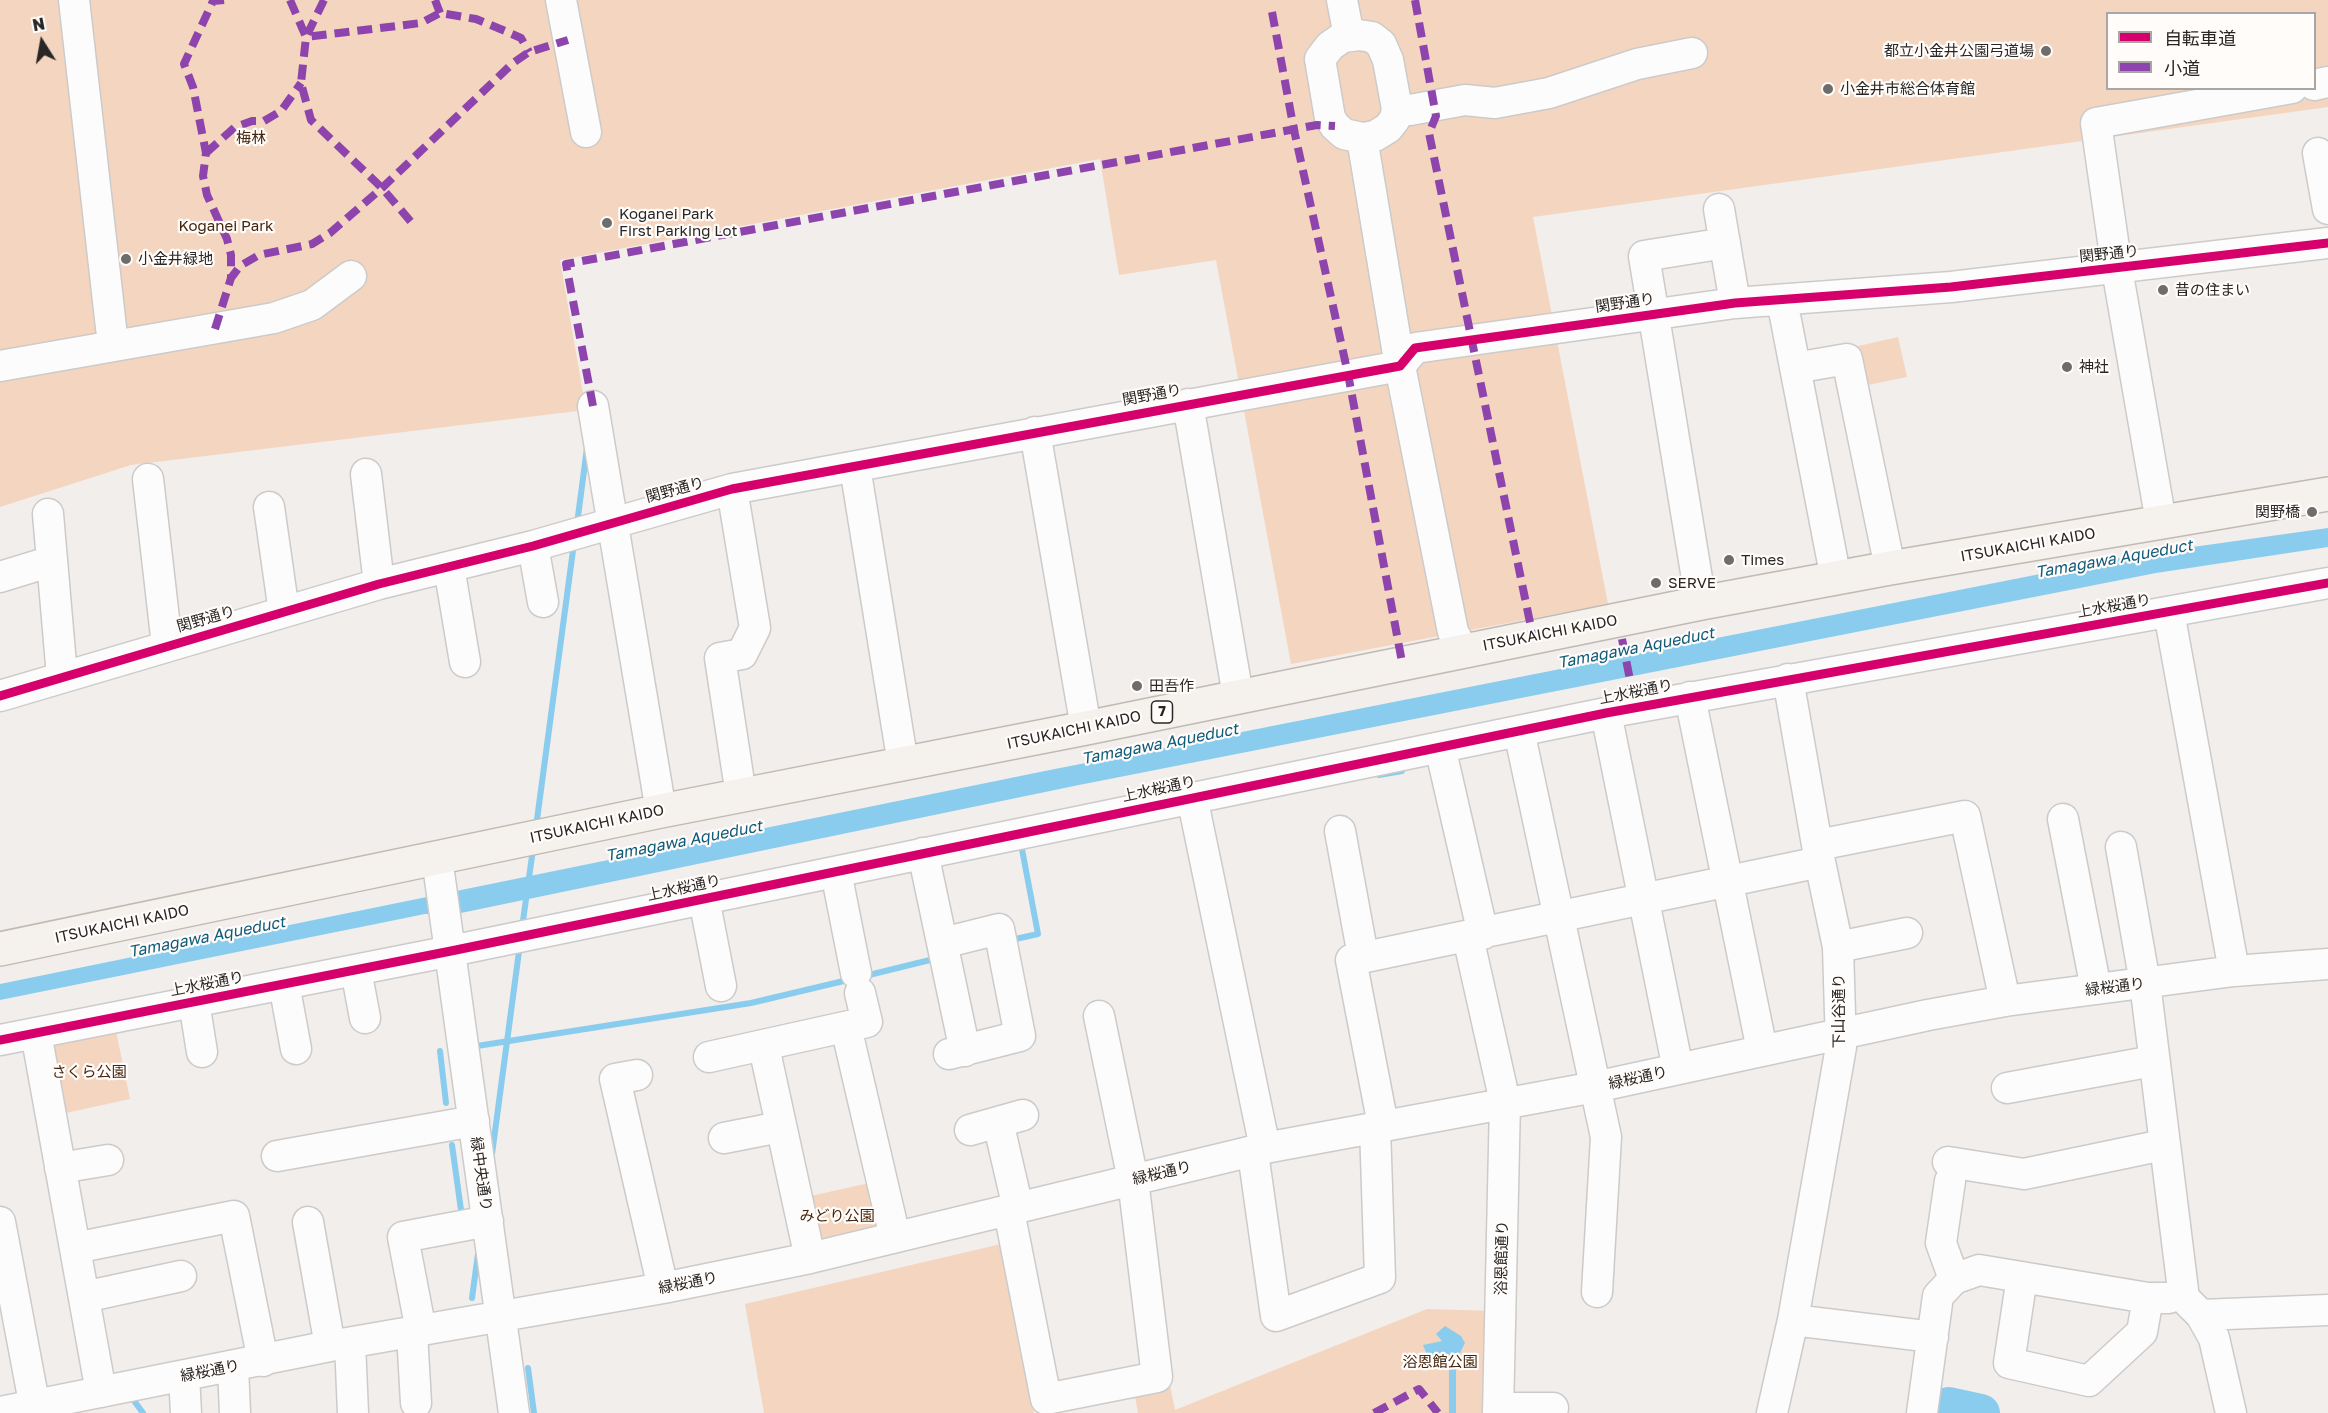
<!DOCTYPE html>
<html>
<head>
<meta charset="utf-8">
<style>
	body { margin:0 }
	#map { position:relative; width:2328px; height:1413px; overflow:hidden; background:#f1eeec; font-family:"Golos Text","Noto Sans JP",sans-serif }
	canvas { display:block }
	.legend { position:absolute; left:2106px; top:12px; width:210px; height:78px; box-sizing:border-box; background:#fffcfa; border:2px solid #a9a7a5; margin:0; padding:8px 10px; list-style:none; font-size:18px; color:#292726 }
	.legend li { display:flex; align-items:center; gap:12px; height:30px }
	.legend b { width:30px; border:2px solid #a9a7a5 }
	.north { position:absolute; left:12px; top:12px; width:60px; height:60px; -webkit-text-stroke:4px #fffcfa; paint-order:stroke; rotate:349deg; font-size:16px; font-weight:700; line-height:24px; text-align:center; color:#292726 }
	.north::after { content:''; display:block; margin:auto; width:21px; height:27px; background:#292726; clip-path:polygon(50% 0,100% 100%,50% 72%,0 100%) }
</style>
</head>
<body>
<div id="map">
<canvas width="2328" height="1413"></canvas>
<ul class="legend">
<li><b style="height:8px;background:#d6006c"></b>自転車道</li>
<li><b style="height:8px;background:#8e44ad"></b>小道</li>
</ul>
<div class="north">N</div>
</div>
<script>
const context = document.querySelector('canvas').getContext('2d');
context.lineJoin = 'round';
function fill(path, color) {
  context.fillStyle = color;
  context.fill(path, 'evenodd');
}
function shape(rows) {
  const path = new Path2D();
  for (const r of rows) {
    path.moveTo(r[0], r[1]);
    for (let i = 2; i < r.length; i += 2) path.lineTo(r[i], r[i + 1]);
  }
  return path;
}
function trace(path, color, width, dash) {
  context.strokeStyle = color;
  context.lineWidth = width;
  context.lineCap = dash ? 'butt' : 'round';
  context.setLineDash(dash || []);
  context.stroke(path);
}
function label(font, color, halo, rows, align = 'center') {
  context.font = font + ' "Golos Text","Noto Sans JP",sans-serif';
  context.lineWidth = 4.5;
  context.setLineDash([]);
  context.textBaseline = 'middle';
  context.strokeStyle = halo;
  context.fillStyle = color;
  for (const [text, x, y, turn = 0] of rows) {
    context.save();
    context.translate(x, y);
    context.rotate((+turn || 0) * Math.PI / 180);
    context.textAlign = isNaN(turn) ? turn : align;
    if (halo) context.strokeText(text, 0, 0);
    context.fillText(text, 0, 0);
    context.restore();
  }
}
const green = shape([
	[0,0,2328,0,2328,107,1533,217,1608,604,1291,664,1216,260,1119,275,1100,159,560,260,586,410,131,465,0,507],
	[2108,14,2314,14,2314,88,2108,88],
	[1898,337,1907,377,1863,386,1854,347],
	[116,1031,130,1099,61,1114,47,1044],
	[874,1182,883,1221,877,1233,825,1246,815,1240,806,1197],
	[1001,1244,1034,1413,764,1413,745,1304],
	[1427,1309,1495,1311,1494,1413,1138,1413,1135,1396,1170,1385,1175,1410]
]);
const water = shape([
	[2328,528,2328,547,2156,573,1079,785,456,914,425,914,0,1000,0,984,1040,772,2136,555],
	[1445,1326,1461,1336,1465,1343,1456,1361,1456,1413,1449,1413,1449,1370,1439,1355,1428,1357,1423,1345,1442,1341,1436,1334]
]);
const stream = shape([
	[577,524,587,448],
	[1379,775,1402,771],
	[536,827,574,543],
	[522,928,533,849],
	[1011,940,1038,934,1021,844,1025,843],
	[865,976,934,959],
	[477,1046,751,1003,852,979],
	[440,1051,446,1103],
	[452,1145,461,1210],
	[492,1154,520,944],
	[472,1298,478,1254],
	[528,1368,534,1413],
	[127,1399,132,1398,143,1413]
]);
const river = shape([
	[1929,1413,1949,1406,1981,1413]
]);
const minor = shape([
	[74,0,113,345],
	[561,0,586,132],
	[1342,0,1349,36],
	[1359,35,1372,37,1381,44,1388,60,1397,109,1395,119,1388,128,1375,136,1362,138,1344,134,1335,126,1330,118,1320,59,1330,46,1343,37,1359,35],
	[2314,85,2328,82],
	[1397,109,1410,110,1465,100,1495,103,1549,93,1637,64,1692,53],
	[1362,138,1400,366,1453,632,1463,650],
	[2318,153,2328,209],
	[1719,209,1735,303],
	[1782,300,1836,579],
	[0,366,274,318,312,305,351,276],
	[1795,368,1847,359,1890,568],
	[1188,404,1238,696],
	[593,406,661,811],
	[1035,432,1086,728],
	[855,467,903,764],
	[366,474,379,584],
	[148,479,167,645],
	[732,489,755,628,742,654,720,658,741,795],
	[269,507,284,612],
	[48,514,62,676],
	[2161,522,2117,269,2096,123,2292,88],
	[533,546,543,602],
	[449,567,465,662],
	[0,577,52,561],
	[1701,603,1644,256,1725,243],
	[2169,612,2234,971],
	[0,696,379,584,533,546,732,489,1400,366,1415,348,1735,303,1951,287,2328,243],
	[1690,697,1762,1050],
	[1606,713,1678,1069],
	[1519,731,1606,1137,1597,1292],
	[1440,747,1483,934],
	[1192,797,1265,1148],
	[2063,819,2096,989],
	[1340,831,1363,956],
	[1818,845,1965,816,2005,1001],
	[2121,847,2145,983,2184,1298,2201,1315,2214,1338,2231,1413],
	[923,853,965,1051],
	[437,858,514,1413],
	[836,872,856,973],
	[704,899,721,986],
	[1468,937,1505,1102,1498,1413],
	[943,943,999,929,1020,1036,949,1054],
	[1838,947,1907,933],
	[356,970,365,1018],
	[284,984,296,1049],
	[194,1002,202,1052],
	[846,1027,895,1237],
	[36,1033,101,1392],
	[0,1040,451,951,1606,713,2328,583],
	[764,1047,810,1258],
	[709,1057,867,1022,860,993],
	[637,1075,615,1079,663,1288],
	[2007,1088,2153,1061],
	[998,1122,1018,1208],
	[1383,1125,1351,960,1820,862],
	[970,1130,1023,1115],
	[724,1138,780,1127],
	[1253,1153,1276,1316,1380,1278,1375,1127],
	[277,1156,474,1121],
	[1948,1162,2024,1174,2163,1145],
	[60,1168,108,1160],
	[1009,1211,1046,1399,1157,1377,1133,1180,1099,1016],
	[0,1222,36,1413],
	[308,1222,330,1346],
	[75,1248,234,1216,263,1361],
	[2022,1277,2009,1363,2089,1381,2142,1332,2148,1298],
	[1954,1279,1979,1270,2148,1298,2169,1298],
	[84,1297,181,1276],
	[2201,1315,2328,1310],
	[1793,1320,1933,1337],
	[421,1331,403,1237,488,1221],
	[412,1333,416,1403],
	[350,1343,353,1413],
	[233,1367,235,1413],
	[184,1376,186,1413],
	[1499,1408,1553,1408],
	[0,1412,330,1346,663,1288,810,1258,1265,1148,1595,1087,1928,1015,2005,1001,2234,971,2328,964],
	[1772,1413,1793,1320,1841,1047,1838,947,1820,862,1788,679],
	[1922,1413,1938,1296,1954,1279,1941,1243,1950,1181]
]);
const major = shape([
	[0,949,661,811,1086,728,1701,603,1890,568,2328,494]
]);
const quiet = shape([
	[224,0,213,1,184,64,193,87,206,153,203,176,207,195,227,239,231,255,231,278,240,266,259,255,312,244,330,233,382,188,513,63,529,52,568,40],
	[290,0,306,37,421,23,440,13,476,19,505,31,521,38,529,52],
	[324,0,306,37,301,83,311,120,382,188,412,223],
	[435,0,440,13],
	[1415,0,1436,116,1429,133,1533,637],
	[1272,12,1294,130,1348,374,1402,662],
	[206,153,235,127,252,121,264,121,281,111,301,83],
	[215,329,231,278],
	[593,406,566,264,1317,125,1335,126],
	[1622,639,1631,685],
	[1374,1413,1419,1389,1438,1413]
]);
const cycleway = shape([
	[0,696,379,584,533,546,732,489,1400,366,1415,348,1735,303,1951,287,2328,243],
	[0,1040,451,951,1606,713,2328,583]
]);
const markers = [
	[2046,51,6,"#6f6d6b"],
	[1828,89,6,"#6f6d6b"],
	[607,223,6,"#6f6d6b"],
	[126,259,6,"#6f6d6b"],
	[2163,290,6,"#6f6d6b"],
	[2067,367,6,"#6f6d6b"],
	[2312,512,6,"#6f6d6b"],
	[1729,560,6,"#6f6d6b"],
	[1656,583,6,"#6f6d6b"],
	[1137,686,6,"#6f6d6b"]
];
const shields = [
	[1162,712,21]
];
const shieldNames = [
	["7",1162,712]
];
const poiNames = [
	["都立小金井公園弓道場",2034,51,"right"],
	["小金井市総合体育館",1840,89],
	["Koganei Park",619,214],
	["First Parking Lot",619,231],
	["小金井緑地",138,259],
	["昔の住まい",2175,290],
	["神社",2079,367],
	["関野橋",2300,512,"right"],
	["Times",1741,560],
	["SERVE",1668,583],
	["田吾作",1149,686]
];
const parkNames = [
	["梅林",251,138],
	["Koganei Park",226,226],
	["さくら公園",89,1072],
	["みどり公園",837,1216],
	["浴恩館公園",1440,1362]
];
const streetNames = [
	["関野通り",2109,254,-6],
	["関野通り",1625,303,-8],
	["関野通り",1152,395,-10],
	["関野通り",675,490,-15],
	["ITSUKAICHI KAIDO",2028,545,-10],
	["上水桜通り",2114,606,-10],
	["関野通り",206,619,-16],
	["ITSUKAICHI KAIDO",1550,633,-11],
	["上水桜通り",1636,692,-11],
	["ITSUKAICHI KAIDO",1074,730,-12],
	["上水桜通り",1159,789,-12],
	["ITSUKAICHI KAIDO",597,824,-12],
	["上水桜通り",684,888,-12],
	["ITSUKAICHI KAIDO",122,924,-12],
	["上水桜通り",207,984,-11],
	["緑桜通り",2115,987,-7],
	["下山谷通り",1839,1011,-90],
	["緑桜通り",1638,1078,-12],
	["緑桜通り",1162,1173,-13],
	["緑中央通り",481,1174,82],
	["浴恩館通り",1502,1258,-89],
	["緑桜通り",688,1283,-11],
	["緑桜通り",210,1371,-11]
];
const waterNames = [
	["Tamagawa Aqueduct",2114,559,-10],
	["Tamagawa Aqueduct",1636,648,-11],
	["Tamagawa Aqueduct",1160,744,-11],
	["Tamagawa Aqueduct",684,841,-11],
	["Tamagawa Aqueduct",207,937,-11]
];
fill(green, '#f4d5bf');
fill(water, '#8acced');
trace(stream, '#8acced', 6);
trace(river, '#8acced', 38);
trace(minor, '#cdcbc9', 33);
trace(major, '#c2b9b2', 36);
trace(minor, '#fdfcfc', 30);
trace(major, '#f5f1ed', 33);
trace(quiet, '#8e44ad', 8, [15, 8]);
trace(cycleway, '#d6006c', 9);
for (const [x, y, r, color] of markers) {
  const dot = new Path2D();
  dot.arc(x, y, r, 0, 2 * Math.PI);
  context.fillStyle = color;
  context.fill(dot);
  trace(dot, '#fffcfa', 2);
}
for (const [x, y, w] of shields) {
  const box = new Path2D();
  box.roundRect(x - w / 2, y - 11, w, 22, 4.5);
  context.fillStyle = '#fffcfa';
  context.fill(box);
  trace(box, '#292726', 1.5);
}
label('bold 14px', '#292726', null, shieldNames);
label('15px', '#292726', '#fffcfa', poiNames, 'left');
label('15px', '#43250e', '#fffcfa', parkNames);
label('15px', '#292726', '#fffcfa', streetNames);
label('italic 16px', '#105b7b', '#fffcfa', waterNames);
</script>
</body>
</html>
